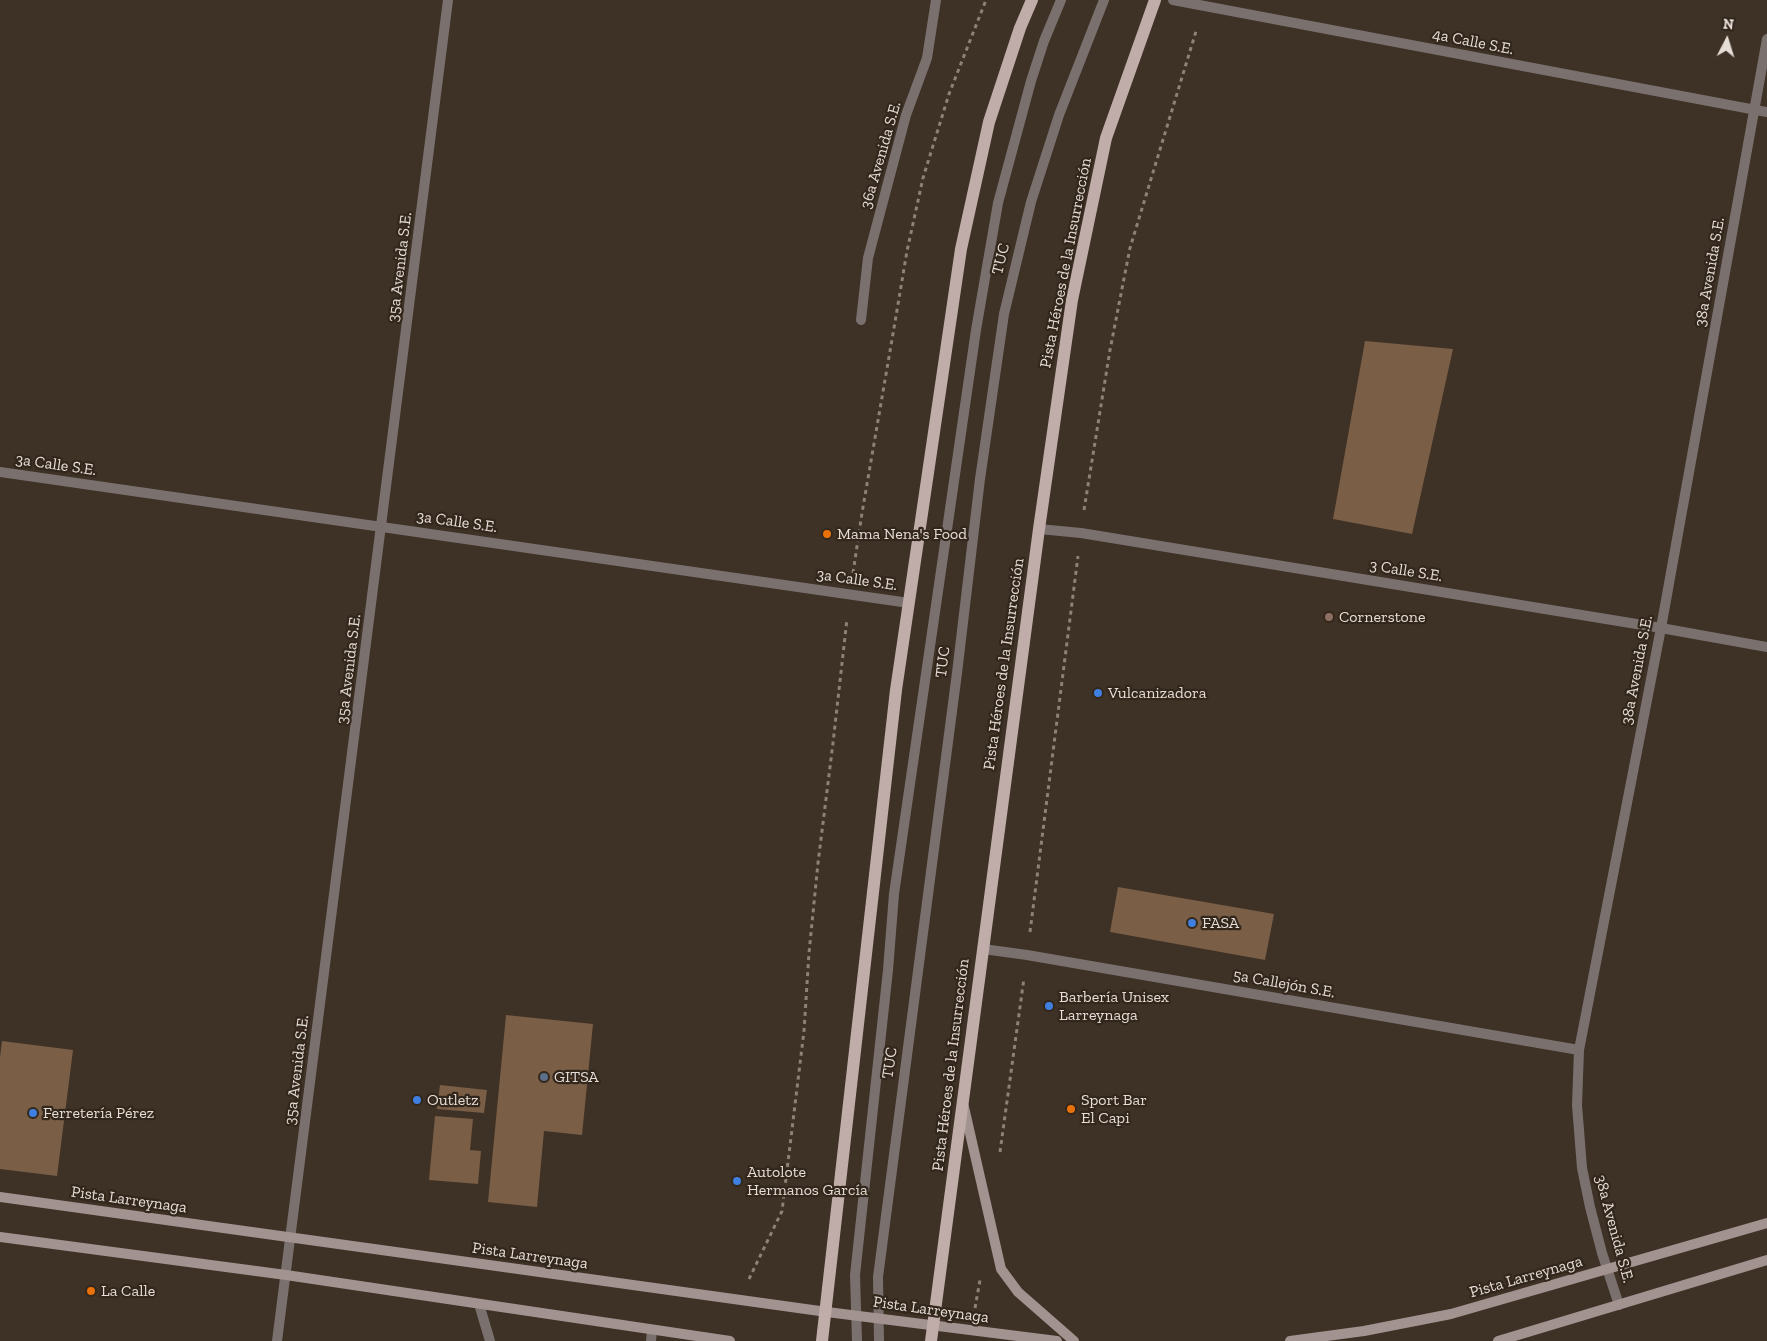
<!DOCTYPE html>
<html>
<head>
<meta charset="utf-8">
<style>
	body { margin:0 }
	#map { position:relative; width:1767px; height:1341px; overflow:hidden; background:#3e3126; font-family:"Zilla Slab",serif }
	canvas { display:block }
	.north { position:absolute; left:1702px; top:15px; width:50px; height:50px; -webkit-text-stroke:4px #33271c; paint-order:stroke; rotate:5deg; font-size:14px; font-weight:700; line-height:20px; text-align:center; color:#e5ddd6 }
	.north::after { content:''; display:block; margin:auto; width:18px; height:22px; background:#e5ddd6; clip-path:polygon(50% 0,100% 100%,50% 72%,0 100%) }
</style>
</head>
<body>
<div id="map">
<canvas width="1767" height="1341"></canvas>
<div class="north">N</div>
</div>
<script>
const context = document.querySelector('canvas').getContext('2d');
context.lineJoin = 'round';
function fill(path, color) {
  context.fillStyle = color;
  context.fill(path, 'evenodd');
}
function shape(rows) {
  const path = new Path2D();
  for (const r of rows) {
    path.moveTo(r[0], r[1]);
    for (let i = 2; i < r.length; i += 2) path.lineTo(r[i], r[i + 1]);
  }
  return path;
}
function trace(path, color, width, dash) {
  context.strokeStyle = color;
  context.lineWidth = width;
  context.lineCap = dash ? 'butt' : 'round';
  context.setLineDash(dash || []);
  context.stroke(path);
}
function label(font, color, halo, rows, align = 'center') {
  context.font = font + ' "Zilla Slab",serif';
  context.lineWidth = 4.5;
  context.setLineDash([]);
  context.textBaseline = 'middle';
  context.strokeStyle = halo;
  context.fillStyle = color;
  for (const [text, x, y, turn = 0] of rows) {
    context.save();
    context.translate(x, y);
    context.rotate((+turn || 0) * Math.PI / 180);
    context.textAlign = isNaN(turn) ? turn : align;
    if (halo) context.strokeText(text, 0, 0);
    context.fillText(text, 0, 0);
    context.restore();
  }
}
const building = shape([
	[1365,341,1453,349,1412,534,1333,519],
	[1118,887,1274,914,1265,960,1110,932],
	[506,1015,593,1024,582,1135,544,1131,537,1207,488,1202],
	[2,1041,73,1050,57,1176,0,1169,0,1057],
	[440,1085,487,1090,484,1113,437,1109],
	[435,1116,473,1119,470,1150,481,1151,478,1184,429,1180]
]);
const path = shape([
	[1084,510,1110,350,1130,248,1197,28],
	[853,573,862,513,894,328,907,251,923,178,949,94,986,0],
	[1030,932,1078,556],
	[1000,1152,1024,978],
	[749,1279,782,1211,804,1031,809,953,818,863,833,743,847,619],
	[975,1308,980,1280]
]);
const lane = shape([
	[479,1304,490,1341],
	[651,1341,652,1330],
	[857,1341,855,1275,888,970,894,894,976,330,998,203,1031,81,1044,41,1061,0],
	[879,1341,878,1277,957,673,980,479,1004,314,1031,202,1059,115,1104,0]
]);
const street = shape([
	[1173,0,1767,112],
	[861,320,868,258,906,115,927,58,936,0],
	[0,472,909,603],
	[1039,529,1081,533,1661,628,1767,647],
	[983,949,1027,955,1579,1050],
	[1619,1305,1602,1253,1590,1207,1582,1168,1577,1105,1579,1050,1661,628,1767,39],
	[277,1341,448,0]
]);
const secondary = shape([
	[964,1107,1001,1269,1018,1292,1074,1341],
	[0,1197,827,1312,1057,1341],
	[0,1237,286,1275,730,1341],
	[1290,1341,1364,1331,1451,1314,1767,1223],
	[1498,1341,1767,1260]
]);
const primary = shape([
	[822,1341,896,690,961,249,989,122,1020,28,1032,0],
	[931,1341,1039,529,1072,300,1106,138,1155,0]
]);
const markers = [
	[827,534,5,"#e8710a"],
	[1329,617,5,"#8d6e63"],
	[1098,693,5,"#3f7fe0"],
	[1192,923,5,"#3f7fe0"],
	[1049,1006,5,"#3f7fe0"],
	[544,1077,5,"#5c6f8a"],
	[417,1100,5,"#3f7fe0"],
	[1071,1109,5,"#e8710a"],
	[33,1113,5,"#3f7fe0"],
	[737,1181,5,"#3f7fe0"],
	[91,1291,5,"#e8710a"]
];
const streetNames = [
	["4a Calle S.E.",1473,42,11],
	["36a Avenida S.E.",881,155,-74],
	["TUC",1001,259,-76],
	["Pista Héroes de la Insurrección",1066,263,-79],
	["35a Avenida S.E.",400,267,-83],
	["38a Avenida S.E.",1710,272,-80],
	["3a Calle S.E.",56,465,8],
	["3a Calle S.E.",457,522,8],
	["3 Calle S.E.",1406,571,9],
	["3a Calle S.E.",857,580,8],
	["TUC",943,662,-83],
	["Pista Héroes de la Insurrección",1004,664,-82],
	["35a Avenida S.E.",349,669,-83],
	["38a Avenida S.E.",1637,670,-79],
	["5a Callejón S.E.",1284,984,10],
	["TUC",890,1063,-82],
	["Pista Héroes de la Insurrección",951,1065,-83],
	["35a Avenida S.E.",297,1070,-83],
	["Pista Larreynaga",129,1200,8],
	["38a Avenida S.E.",1614,1229,75],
	["Pista Larreynaga",530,1256,8],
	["Pista Larreynaga",1526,1277,-16],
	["Pista Larreynaga",931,1310,8]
];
const poiNames = [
	["Mama Nena's Food",837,534],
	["Cornerstone",1339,617],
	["Vulcanizadora",1108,693],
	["FASA",1202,923],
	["Barbería Unisex",1059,997],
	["Larreynaga",1059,1015],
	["GITSA",554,1077],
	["Outletz",427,1100],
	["Sport Bar",1081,1100],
	["El Capi",1081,1118],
	["Ferretería Pérez",43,1113],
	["Autolote",747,1172],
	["Hermanos García",747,1190],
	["La Calle",101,1291]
];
fill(building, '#7a5e46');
trace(path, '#8c8278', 3, [4, 4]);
trace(lane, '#7a716f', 10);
trace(street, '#7a716f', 10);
trace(secondary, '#a29391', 10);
trace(primary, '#c0adaa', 12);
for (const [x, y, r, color] of markers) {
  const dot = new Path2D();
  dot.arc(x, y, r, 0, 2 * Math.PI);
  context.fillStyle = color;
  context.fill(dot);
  trace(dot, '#33271c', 2);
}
label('16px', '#e5ddd6', '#33271c', streetNames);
label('16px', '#e5ddd6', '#33271c', poiNames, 'left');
</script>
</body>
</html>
